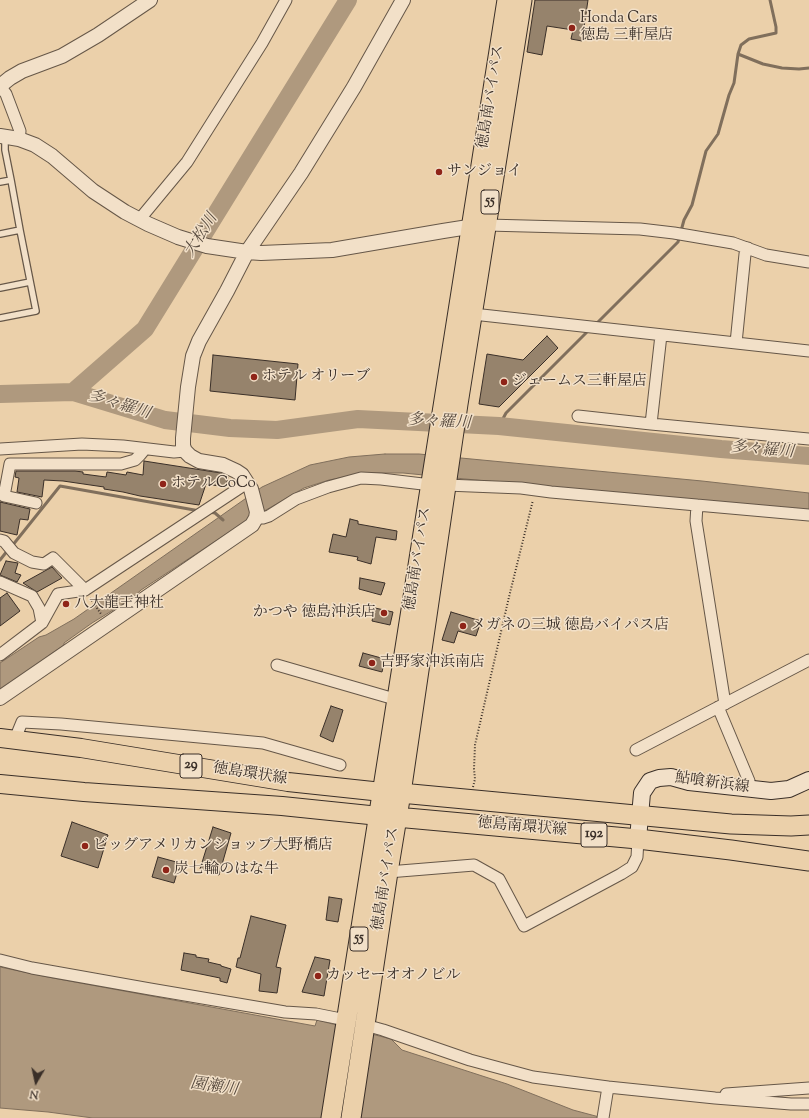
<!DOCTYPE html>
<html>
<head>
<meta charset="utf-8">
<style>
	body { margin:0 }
	#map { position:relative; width:809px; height:1118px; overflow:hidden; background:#ebd0aa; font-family:"Sorts Mill Goudy",serif }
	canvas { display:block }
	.north { position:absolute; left:16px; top:1062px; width:40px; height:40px; -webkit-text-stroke:3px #f2e0c8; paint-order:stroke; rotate:189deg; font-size:11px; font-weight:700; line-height:16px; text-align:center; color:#3a2f28 }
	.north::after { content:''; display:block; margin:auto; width:14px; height:18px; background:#3a2f28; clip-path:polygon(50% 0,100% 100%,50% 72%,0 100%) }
</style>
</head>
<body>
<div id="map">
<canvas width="809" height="1118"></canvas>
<div class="north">N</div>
</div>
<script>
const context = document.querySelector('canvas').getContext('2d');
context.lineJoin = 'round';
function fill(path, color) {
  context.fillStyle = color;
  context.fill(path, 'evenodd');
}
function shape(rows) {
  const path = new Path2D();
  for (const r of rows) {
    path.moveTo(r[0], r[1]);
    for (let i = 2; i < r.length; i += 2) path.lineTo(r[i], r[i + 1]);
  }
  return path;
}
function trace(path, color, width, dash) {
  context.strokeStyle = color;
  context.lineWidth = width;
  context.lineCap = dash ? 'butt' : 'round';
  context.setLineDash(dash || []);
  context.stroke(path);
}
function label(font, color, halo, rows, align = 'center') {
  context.font = font + ' "Sorts Mill Goudy","Noto Serif JP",serif';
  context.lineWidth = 3;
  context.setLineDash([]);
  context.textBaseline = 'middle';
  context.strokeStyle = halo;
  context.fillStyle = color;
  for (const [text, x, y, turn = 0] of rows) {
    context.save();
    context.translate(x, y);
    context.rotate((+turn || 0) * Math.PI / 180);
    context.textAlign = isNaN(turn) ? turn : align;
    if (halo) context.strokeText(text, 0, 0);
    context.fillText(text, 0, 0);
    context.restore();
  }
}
const water = shape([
	[385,454,419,454,702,481,809,493,809,512,403,473,365,473,329,480,304,488,240,525,141,590,131,599,92,623,64,643,64,645,0,690,0,663,39,637,46,635,74,619,262,487,310,465,349,457,385,454],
	[0,967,53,978,315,1026,317,1020,391,1039,402,1050,507,1084,573,1110,603,1118,93,1118,48,1112,0,1108,0,967]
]);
const stream = shape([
	[738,54,763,64,782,68,799,69,809,68],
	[595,325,678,242,684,220,692,205,706,151,718,134,729,95,734,83,738,54,741,45,749,39,776,33,776,27,770,0],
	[499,426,506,413,589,330],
	[209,512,215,513,223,520],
	[12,546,60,486,200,511],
	[0,560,8,550]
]);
const river = shape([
	[73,392,145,329,348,0],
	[0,394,73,392,165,420,230,428,277,430,358,419,499,426,721,449,809,456]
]);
const building = shape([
	[535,0,588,0,582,41,571,39,573,30,547,26,542,55,527,52,535,0],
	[547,336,558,348,499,407,479,404,487,354,523,360,547,336],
	[213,355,298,364,295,400,210,391,213,355],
	[144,461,221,473,228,477,226,487,206,484,199,505,140,496,123,492,104,489,104,487,63,481,44,480,42,497,17,492,19,478,15,477,16,471,75,471,83,472,83,474,106,477,107,472,126,475,127,472,143,475,144,461],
	[0,502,30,509,28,520,20,519,17,535,0,531,0,502],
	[350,519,358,521,358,524,397,531,396,540,376,537,371,564,357,560,358,557,329,552,333,534,346,537,350,519],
	[6,561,18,563,15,573,21,575,17,582,0,575,6,561],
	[52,567,62,578,37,592,23,583,52,567],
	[360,578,385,583,381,595,359,589,360,578],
	[7,593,20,611,0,626,0,598,7,593],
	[375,608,393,612,390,625,372,621,375,608],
	[451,612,481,621,476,636,458,631,454,643,442,640,451,612],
	[363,653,385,659,382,672,359,666,363,653],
	[331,706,343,710,333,742,320,736,331,706],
	[72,822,108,835,98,868,61,856,72,822],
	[213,827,231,833,219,875,200,869,213,827],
	[158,857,180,863,174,883,152,877,158,857],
	[329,897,342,899,338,922,326,920,329,897],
	[251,916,286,925,276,967,281,968,277,993,259,991,261,974,236,967,238,958,240,958,251,916],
	[184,953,196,955,196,957,209,959,208,962,221,965,221,966,231,969,227,983,220,981,220,978,181,970,184,953],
	[315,957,330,960,324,996,302,992,315,957]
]);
const path = shape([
	[90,598,101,614],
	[473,787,475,779,474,769,475,745,509,597,533,500]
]);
const service = shape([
	[11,180,20,230],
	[0,182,11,180,5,150,5,136],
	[0,234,20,230,36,311,0,318],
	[0,288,30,282]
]);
const minor = shape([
	[0,86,6,94,20,131,19,139],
	[139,220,187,162,262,43,286,0],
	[487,225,640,229,674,233,733,243,766,255,809,262],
	[473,314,809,351],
	[661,335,651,424,809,439],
	[736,343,745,254,748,248],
	[578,416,651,424],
	[0,449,82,444,123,446,174,452,185,451],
	[446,485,521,488,551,492,809,515],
	[36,503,4,496,10,464,121,464,135,460,140,455,145,449],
	[697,505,696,521,725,704],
	[256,518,263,518,269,516,296,499,328,487,361,478,381,479,431,485],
	[0,540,4,541,14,553,32,562,44,564,53,558,85,590],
	[0,582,32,596,39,608,42,623],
	[0,655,42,623,58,594,85,590,247,483],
	[277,665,398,700],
	[718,707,749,781,748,789],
	[15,739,22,722,61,724,263,743,340,765],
	[636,750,809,660],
	[388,872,474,865,499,879,524,926,621,874,632,867,637,857,638,839],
	[0,960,32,968,150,989,285,1012,316,1014,346,1020],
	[365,1025,383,1030,470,1060,533,1077,608,1087,715,1098,791,1104,809,1104],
	[726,1094,809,1088],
	[603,1118,608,1087]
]);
const tertiary = shape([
	[0,86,10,78,22,71,62,56,98,35,150,0],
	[0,136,19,139,35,145,52,156,93,191,125,212,148,224,178,237,207,246,247,252,261,253,332,250,443,231,481,225],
	[0,698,252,525,256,518,257,512,251,489,242,475,236,471,223,465,199,461,190,456,185,451,183,446,183,438,188,387,193,356,199,341,227,291,247,252,301,173,354,87,403,0]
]);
const secondary = shape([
	[638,839,642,793,650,781,659,778,671,777,689,782,771,791,789,789,809,780]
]);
const primary = shape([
	[0,738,81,748,288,782,382,792],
	[0,784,84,792,282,806,379,816]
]);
const trunk = shape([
	[390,792,731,824,791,826,809,825],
	[385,816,638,839,731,850,809,861],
	[331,1118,507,0],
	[351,1118,388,872,401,793,458,404,522,0]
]);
const markers = [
	[572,28,4,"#8f2418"],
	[439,172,4,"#8f2418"],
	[254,377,4,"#8f2418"],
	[504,382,4,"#8f2418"],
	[163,484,4,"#8f2418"],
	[66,604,4,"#8f2418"],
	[384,613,4,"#8f2418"],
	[463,626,4,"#8f2418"],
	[372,663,4,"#8f2418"],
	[85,846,4,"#8f2418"],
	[166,870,4,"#8f2418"],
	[318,976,4,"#8f2418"]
];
const shields = [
	[490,202,18],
	[191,766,22],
	[594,835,26],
	[359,939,18]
];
const shieldNames = [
	["55",490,202],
	["29",191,766],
	["192",594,835],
	["55",359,939]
];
const poiNames = [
	["Honda Cars",580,19],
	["徳島 三軒屋店",580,36],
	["サンジョイ",447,172],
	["ホテル オリーブ",262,377],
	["ジェームス三軒屋店",512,382],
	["ホテルCoCo",171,484],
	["八大龍王神社",74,604],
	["かつや 徳島沖浜店",376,613,"right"],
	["メガネの三城 徳島バイパス店",471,626],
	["吉野家沖浜南店",380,663],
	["ビッグアメリカンショップ大野橋店",93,846],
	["炭七輪のはな牛",174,870],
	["カッセーオオノビル",326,976]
];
const streetNames = [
	["徳島南バイパス",492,97,-81],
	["徳島南バイパス",419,559,-81],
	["徳島環状線",250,775,9],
	["鮎喰新浜線",712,784,8],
	["徳島南環状線",522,828,5],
	["徳島南バイパス",387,879,-81]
];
const waterNames = [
	["大松川",202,236,-58],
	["多々羅川",119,406,17],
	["多々羅川",439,423,3],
	["多々羅川",762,451,5],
	["園瀬川",214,1088,8]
];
fill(water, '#af997e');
trace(water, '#806f5c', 1);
trace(stream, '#806f5c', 3);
trace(river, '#af997e', 18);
fill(building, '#96836c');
trace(building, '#3a2f28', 1);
trace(service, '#665748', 8);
trace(minor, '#665748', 13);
trace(tertiary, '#665748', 16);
trace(secondary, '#3a2f28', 18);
trace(primary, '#3a2f28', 20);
trace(trunk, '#3a2f28', 21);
trace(path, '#3a2f28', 2, [1, 2]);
trace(service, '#f2e0c8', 5.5);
trace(minor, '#f2e0c8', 11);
trace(tertiary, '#f2e0c8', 14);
trace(secondary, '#f2e0c8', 16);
trace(primary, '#ebd0aa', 18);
trace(trunk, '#ebd0aa', 19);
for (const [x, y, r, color] of markers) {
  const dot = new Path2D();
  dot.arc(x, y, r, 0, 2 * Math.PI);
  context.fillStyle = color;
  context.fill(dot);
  trace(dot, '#f2e0c8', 1.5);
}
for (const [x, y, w] of shields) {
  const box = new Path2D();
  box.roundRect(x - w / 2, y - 12, w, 24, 3);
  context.fillStyle = '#f2e0c8';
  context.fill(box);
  trace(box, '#3a2f28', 1);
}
label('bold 14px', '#3a2f28', null, shieldNames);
label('15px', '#3a2f28', '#f2e0c8', poiNames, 'left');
label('15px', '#3a2f28', '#f2e0c8', streetNames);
label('italic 16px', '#574a3e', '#f2e0c8', waterNames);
</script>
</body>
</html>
